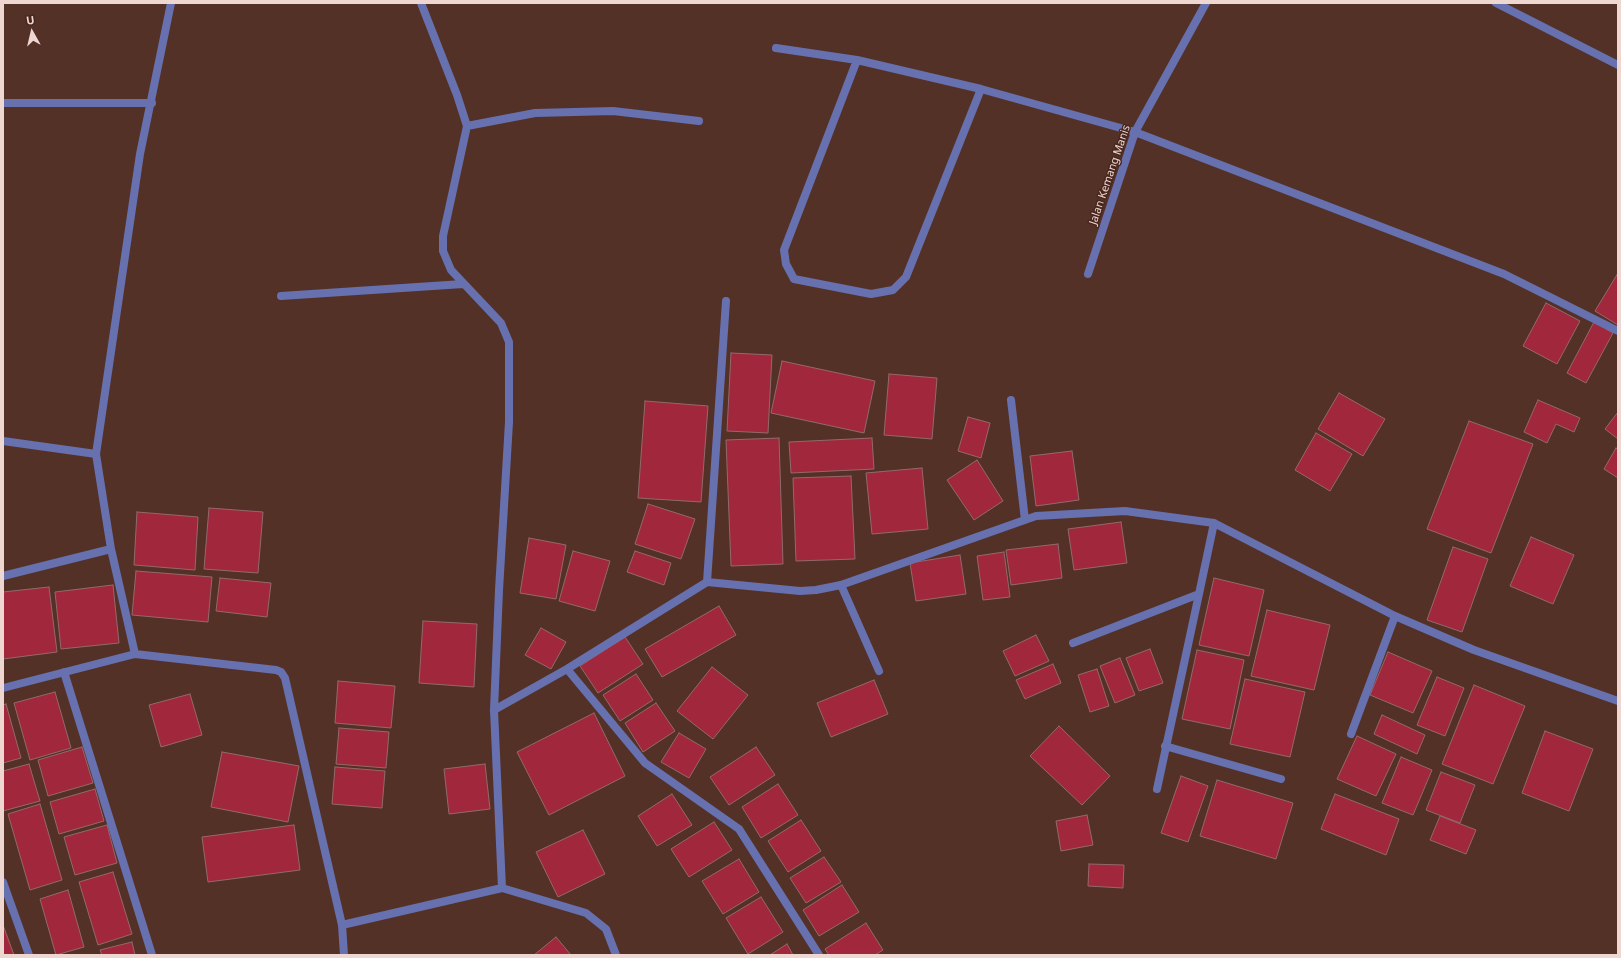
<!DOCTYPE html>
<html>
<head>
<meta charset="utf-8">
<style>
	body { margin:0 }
	#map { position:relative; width:1621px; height:958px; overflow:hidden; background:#543127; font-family:"Noto Sans",sans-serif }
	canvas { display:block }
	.frame { position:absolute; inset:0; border:4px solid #eed7d1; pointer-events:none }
	.north { position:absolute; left:12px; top:12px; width:40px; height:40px; -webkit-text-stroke:3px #48271e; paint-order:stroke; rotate:352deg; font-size:11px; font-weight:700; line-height:16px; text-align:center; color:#eed7d1 }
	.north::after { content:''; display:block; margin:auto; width:14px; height:18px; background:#eed7d1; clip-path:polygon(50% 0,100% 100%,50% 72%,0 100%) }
</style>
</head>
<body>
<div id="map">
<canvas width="1621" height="958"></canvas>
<div class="frame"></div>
<div class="north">U</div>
</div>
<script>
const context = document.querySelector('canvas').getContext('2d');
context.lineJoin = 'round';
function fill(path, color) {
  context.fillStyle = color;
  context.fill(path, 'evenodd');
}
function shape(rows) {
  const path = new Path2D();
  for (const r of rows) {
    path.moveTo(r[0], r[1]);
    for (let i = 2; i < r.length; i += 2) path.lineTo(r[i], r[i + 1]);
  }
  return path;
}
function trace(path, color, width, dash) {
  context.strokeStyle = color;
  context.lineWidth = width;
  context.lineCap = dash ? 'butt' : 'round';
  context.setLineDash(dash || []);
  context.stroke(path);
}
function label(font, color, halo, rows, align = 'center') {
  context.font = font + ' "Noto Sans",sans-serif';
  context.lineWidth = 3;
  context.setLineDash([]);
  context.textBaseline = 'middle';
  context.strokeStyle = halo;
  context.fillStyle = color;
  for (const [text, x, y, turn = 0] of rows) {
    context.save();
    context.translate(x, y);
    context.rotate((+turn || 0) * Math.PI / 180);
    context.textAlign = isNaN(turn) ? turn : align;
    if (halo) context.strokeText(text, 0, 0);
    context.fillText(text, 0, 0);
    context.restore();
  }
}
const building = shape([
	[1618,273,1618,325,1595,311,1618,273],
	[1546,303,1580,321,1557,364,1523,346,1546,303],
	[1594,322,1613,333,1586,383,1567,373,1594,322],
	[731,353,772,355,768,433,727,431,731,353],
	[782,361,875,381,864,433,771,413,782,361],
	[889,374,937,378,932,439,884,435,889,374],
	[1339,393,1385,419,1363,456,1318,429,1339,393],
	[1538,400,1580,418,1574,432,1556,424,1547,443,1524,432,1538,400],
	[645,401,708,406,701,502,638,498,645,401],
	[1618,412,1618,439,1605,429,1618,412],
	[968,417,990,423,981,458,958,451,968,417],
	[1469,421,1533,444,1491,553,1427,529,1469,421],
	[1316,433,1352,454,1330,491,1295,470,1316,433],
	[779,438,783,564,731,566,726,440,779,438],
	[872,438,874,469,791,473,789,442,872,438],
	[1616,448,1618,450,1618,478,1604,469,1616,448],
	[1072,451,1079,500,1036,506,1030,456,1072,451],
	[977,460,1003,501,974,520,947,480,977,460],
	[922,468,928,529,872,534,866,473,922,468],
	[851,476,855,559,796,561,793,478,851,476],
	[648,504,695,519,681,559,635,544,648,504],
	[209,508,263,512,258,573,204,569,209,508],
	[137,512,198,517,195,570,134,565,137,512],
	[1121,522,1127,563,1074,570,1068,529,1121,522],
	[1531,537,1574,555,1553,604,1510,586,1531,537],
	[529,538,566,545,556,599,520,593,529,538],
	[1058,544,1062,578,1011,585,1006,550,1058,544],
	[1453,547,1488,559,1462,632,1427,620,1453,547],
	[573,551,610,561,595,611,559,601,573,551],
	[635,551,671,563,664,585,627,572,635,551],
	[1004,552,1010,597,983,600,977,556,1004,552],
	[960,555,966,594,916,601,910,563,960,555],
	[136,571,212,577,208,622,132,615,136,571],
	[220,578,271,583,267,617,216,611,220,578],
	[1214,578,1264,590,1249,656,1199,645,1214,578],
	[113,585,119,643,61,649,55,592,113,585],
	[49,587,57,652,3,659,3,592,49,587],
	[719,606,736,635,662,677,645,649,719,606],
	[1267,610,1330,625,1314,690,1251,676,1267,610],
	[423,621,477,624,474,687,419,683,423,621],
	[541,628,566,642,551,669,525,655,541,628],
	[1036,635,1049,661,1015,676,1003,651,1036,635],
	[625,637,643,664,598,693,580,666,625,637],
	[1150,649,1163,683,1139,691,1126,658,1150,649],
	[1197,650,1244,660,1230,729,1182,719,1197,650],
	[1388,652,1432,671,1413,713,1370,695,1388,652],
	[1120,658,1135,695,1115,703,1100,666,1120,658],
	[1053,664,1061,683,1025,699,1016,680,1053,664],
	[712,667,748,695,713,739,677,711,712,667],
	[1097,669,1109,706,1090,712,1078,675,1097,669],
	[636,674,653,700,620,721,603,695,636,674],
	[1437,677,1464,688,1445,736,1417,725,1437,677],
	[1245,679,1305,692,1290,757,1230,744,1245,679],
	[874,680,888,714,831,737,817,703,874,680],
	[338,681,395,686,391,728,335,723,338,681],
	[1474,685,1525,706,1493,784,1442,764,1474,685],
	[55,692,71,748,30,760,14,703,55,692],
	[190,694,202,735,161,747,149,705,190,694],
	[656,703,675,731,643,752,625,723,656,703],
	[6,704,21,758,3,763,3,705,6,704],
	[594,713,625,776,549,815,517,752,594,713],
	[1382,715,1425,735,1417,754,1374,734,1382,715],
	[1059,726,1110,776,1082,805,1030,756,1059,726],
	[339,728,389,732,386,768,336,764,339,728],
	[1545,731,1593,749,1569,811,1522,793,1545,731],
	[679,733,706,749,689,778,661,762,679,733],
	[1357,736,1396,754,1376,796,1337,779,1357,736],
	[82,747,93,783,48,796,38,760,82,747],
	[756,747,775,775,729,805,710,777,756,747],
	[222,752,299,766,288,822,211,807,222,752],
	[1401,757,1432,770,1413,815,1382,803,1401,757],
	[29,764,40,801,3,811,3,771,29,764],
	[485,764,490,809,449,814,444,769,485,764],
	[335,767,385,771,382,808,332,804,335,767],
	[1441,772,1475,785,1460,823,1426,810,1441,772],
	[1181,776,1208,786,1188,842,1161,833,1181,776],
	[1217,780,1293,803,1276,859,1200,836,1217,780],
	[778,784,798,815,761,838,742,807,778,784],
	[95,789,104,821,59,834,50,802,95,789],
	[672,794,692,825,657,846,638,816,672,794],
	[1335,794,1399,819,1386,855,1321,829,1335,794],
	[40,804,62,880,30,890,8,814,40,804],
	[1087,815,1093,845,1061,851,1056,821,1087,815],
	[1440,816,1476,830,1466,854,1430,840,1440,816],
	[801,820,821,851,788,872,768,841,801,820],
	[714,822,732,850,689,877,671,849,714,822],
	[107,825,117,863,75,875,64,837,107,825],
	[294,825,300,870,208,882,202,837,294,825],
	[583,830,605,874,558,897,536,852,583,830],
	[824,857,841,882,806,903,790,878,824,857],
	[739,859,759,892,723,914,702,881,739,859],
	[1089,864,1124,865,1123,888,1088,886,1089,864],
	[113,872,132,934,98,945,79,882,113,872],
	[842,885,859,912,819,936,803,910,842,885],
	[68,890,84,947,56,955,40,899,68,890],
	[761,897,783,932,748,954,726,918,761,897],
	[866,923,883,950,875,955,829,955,825,949,866,923],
	[3,925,14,955,3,955,3,925],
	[556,937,571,955,534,955,556,937],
	[132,942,135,955,102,955,100,950,132,942],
	[787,944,793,955,770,955,787,944]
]);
const service = shape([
	[841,585,879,671]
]);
const minor = shape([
	[171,3,140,154,96,454,111,549,135,654,276,670,281,672,285,678,342,925,502,888,494,710,499,590,509,422,509,342,501,323,451,270,443,251,443,236,467,126,457,95,421,3],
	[1496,3,1618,65],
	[776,48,857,60],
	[981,89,906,277,893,290,871,294,794,279,786,264,784,250,857,60,981,89,1135,132,1504,274,1618,331],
	[3,103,152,103],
	[467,126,535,113,613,111,699,121],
	[1088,274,1135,132,1206,3],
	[281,296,463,284],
	[1011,400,1025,520],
	[3,441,96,454],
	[3,576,111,549],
	[707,582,726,301],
	[1073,643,1199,594,1214,523],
	[567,669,645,763,739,829,819,955],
	[64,672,152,955],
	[3,688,135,654],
	[494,710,567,669,707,582,800,591,816,590,841,585,1036,516,1125,511,1214,523,1395,616,1474,650,1618,701],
	[1351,734,1395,616],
	[1165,746,1281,779],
	[1157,789,1199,594],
	[3,882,29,955],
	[502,888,586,913,606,929,616,955],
	[342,925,344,955]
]);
const streetNames = [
	["Jalan Kemang Manis",1110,175,-71]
];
fill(building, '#a1273d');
trace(building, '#93696b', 1);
trace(service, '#6771b0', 8);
trace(minor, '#6771b0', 8);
label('11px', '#eed7d1', '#48271e', streetNames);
</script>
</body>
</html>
